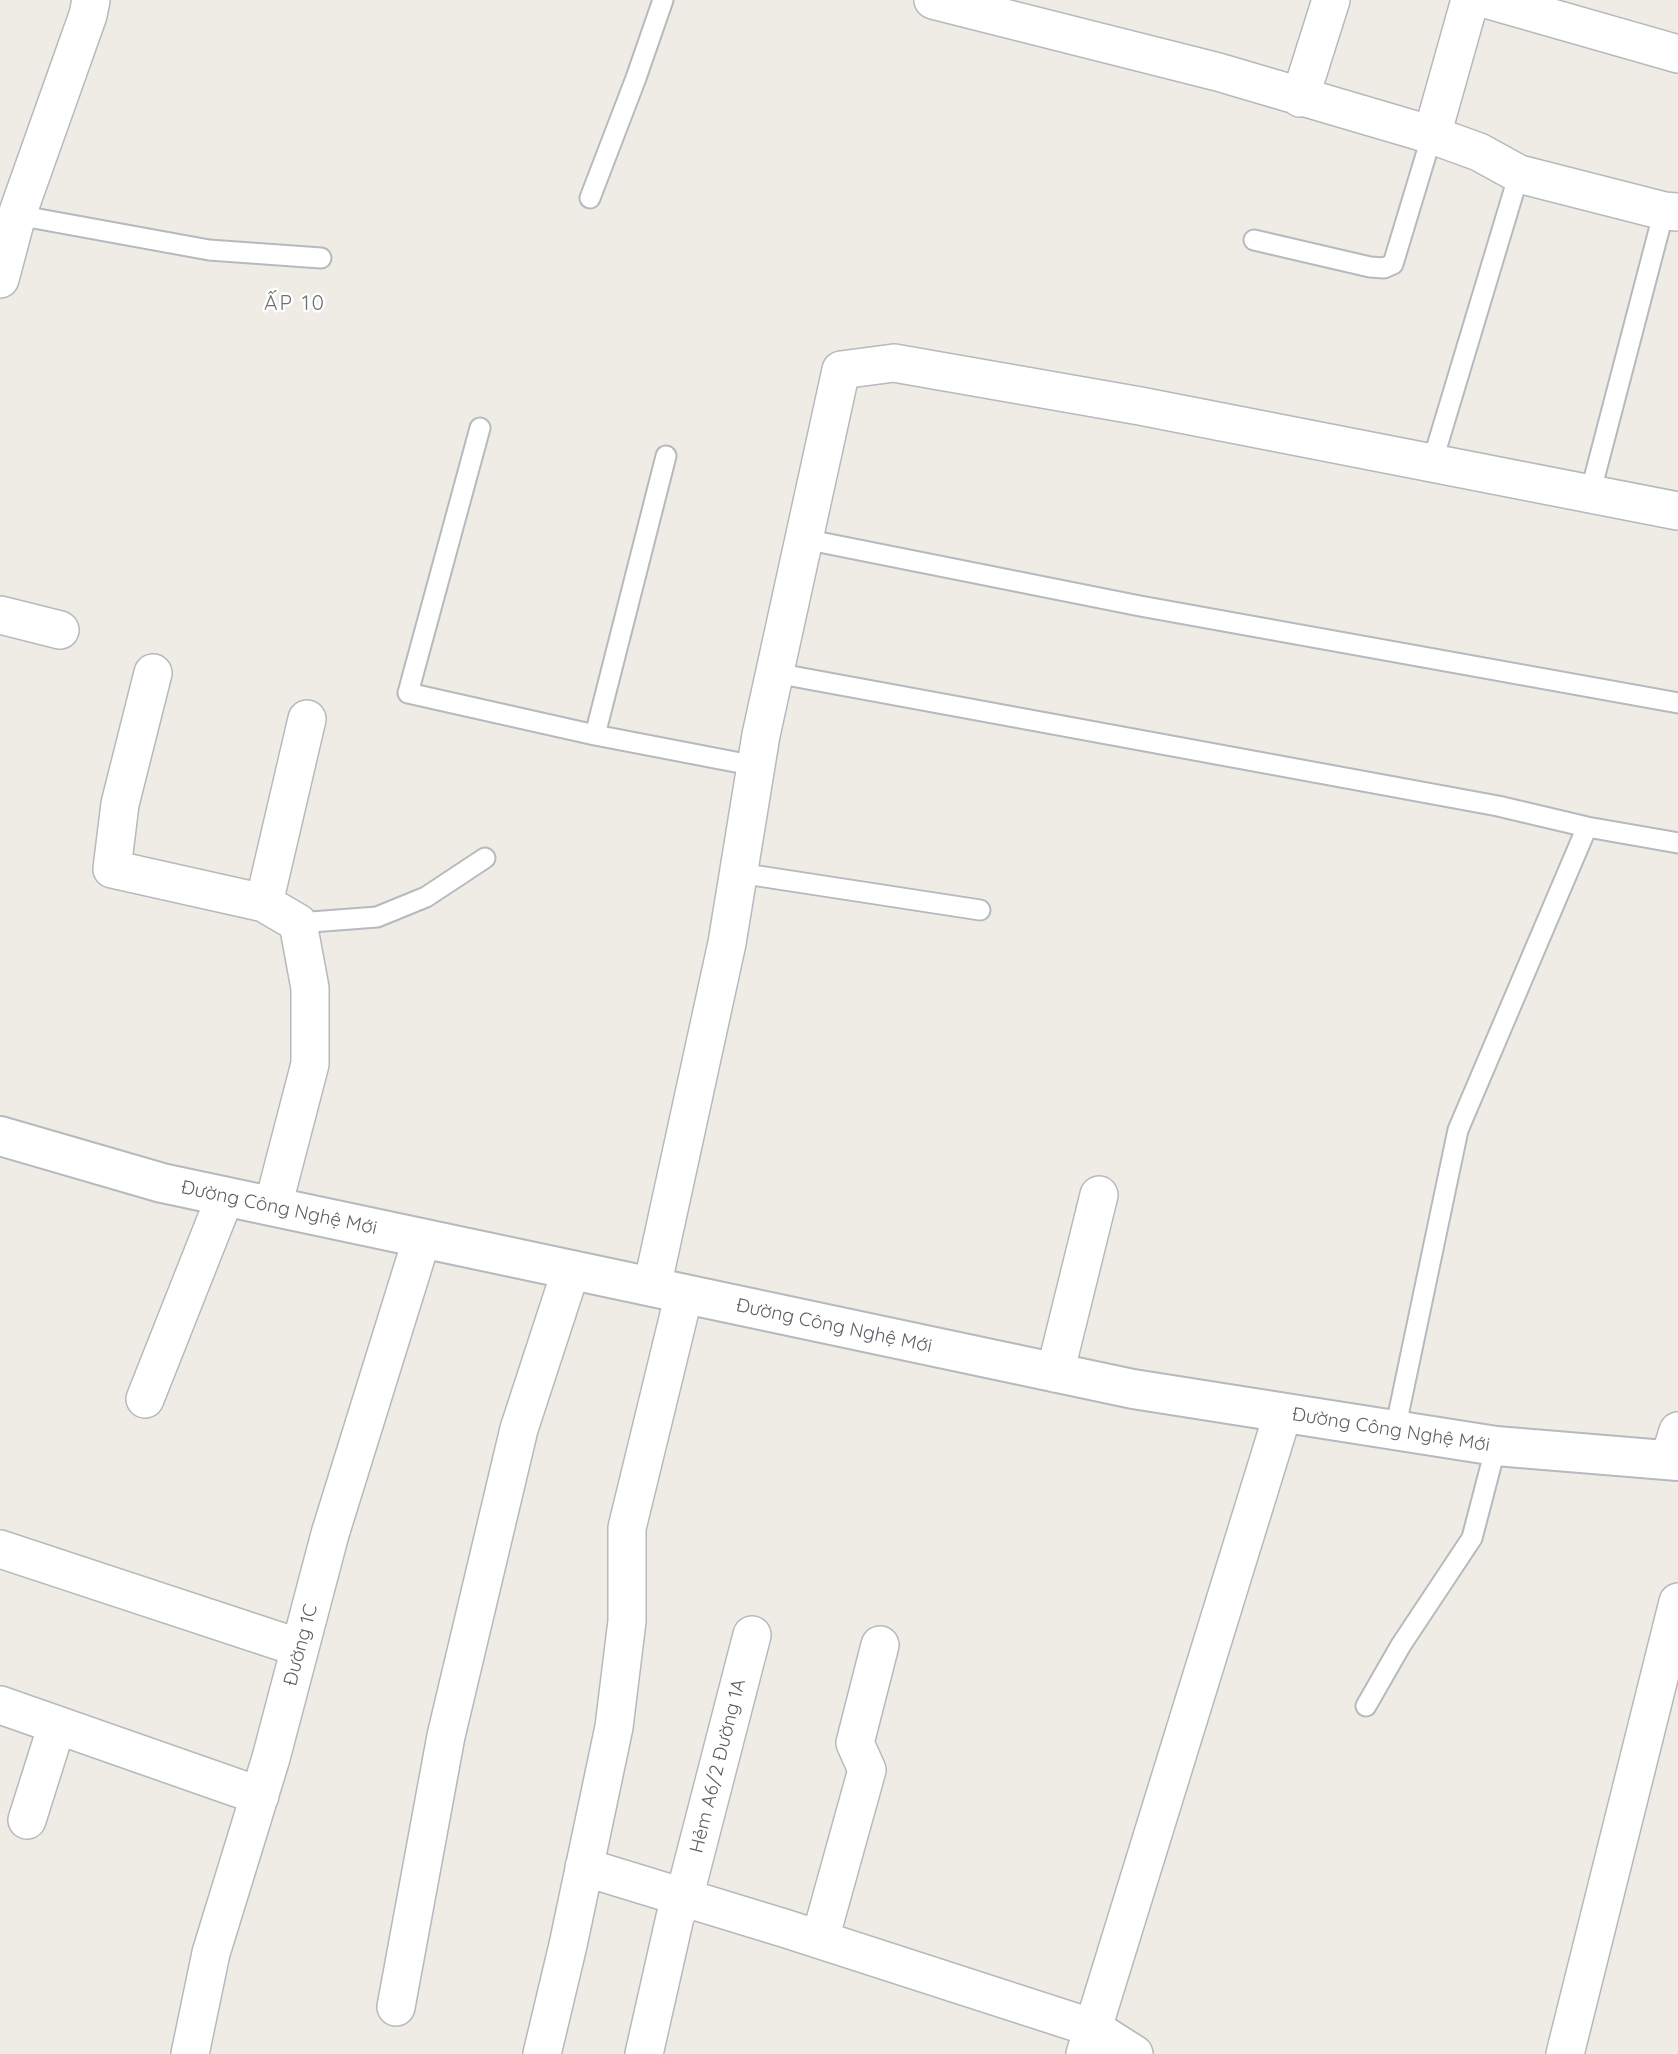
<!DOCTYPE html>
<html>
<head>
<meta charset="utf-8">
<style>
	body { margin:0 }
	canvas { display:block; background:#eeece4 }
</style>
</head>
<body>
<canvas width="1678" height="2054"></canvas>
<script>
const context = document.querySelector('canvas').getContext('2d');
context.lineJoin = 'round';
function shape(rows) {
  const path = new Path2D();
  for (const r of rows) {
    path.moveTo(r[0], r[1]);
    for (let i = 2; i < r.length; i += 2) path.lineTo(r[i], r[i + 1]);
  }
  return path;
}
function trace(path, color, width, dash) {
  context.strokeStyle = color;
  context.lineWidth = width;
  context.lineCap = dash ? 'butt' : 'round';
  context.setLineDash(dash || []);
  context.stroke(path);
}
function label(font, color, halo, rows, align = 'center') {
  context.font = font + ' Quicksand,sans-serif';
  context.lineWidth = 5;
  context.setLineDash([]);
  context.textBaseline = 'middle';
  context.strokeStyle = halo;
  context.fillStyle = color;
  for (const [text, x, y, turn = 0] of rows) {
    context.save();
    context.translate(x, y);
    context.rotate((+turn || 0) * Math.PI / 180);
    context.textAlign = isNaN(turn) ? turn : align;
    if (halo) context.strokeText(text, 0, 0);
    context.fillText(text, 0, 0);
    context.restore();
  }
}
const service = shape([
	[590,198,636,78,663,0],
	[17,215,209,250,321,258],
	[1254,240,1370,267,1384,268,1393,264,1432,135],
	[480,428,408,693,595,735,756,766],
	[1432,463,1519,174],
	[1590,494,1664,211],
	[804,539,1140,606,1678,703],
	[775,673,1498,806,1587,827,1678,843],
	[595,735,666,456],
	[739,873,980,910],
	[298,923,377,917,426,897,485,858],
	[1395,1430,1458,1130,1587,827],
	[1366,1706,1401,1645,1472,1538,1496,1446]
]);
const minor = shape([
	[933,0,1218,72,1432,135,1479,152,1519,174,1664,211,1678,212],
	[1489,0,1678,54],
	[1300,98,1331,0],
	[1432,135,1470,0],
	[0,279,17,215,88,15,91,0],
	[0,615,60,630],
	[153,673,120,804,112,869,264,903,298,923,310,988,310,1064,273,1206],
	[264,903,307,719],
	[652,1287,727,943,761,735,841,370,894,363,1140,406,1678,511],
	[1055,1373,1099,1195],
	[145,1399,225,1197],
	[1669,1460,1678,1431],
	[0,1549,300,1648],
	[0,1705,260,1796],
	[27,1820,57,1725],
	[584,1867,787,1929,1093,2028,1134,2054],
	[820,1939,867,1770,855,1743,880,1645],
	[396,2007,446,1736,519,1429,571,1270],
	[190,2054,211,1953,271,1758,330,1534,422,1238],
	[542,2054,568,1945,614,1727,627,1621,627,1528,684,1294],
	[644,2054,675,1917,684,1898,752,1635],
	[1085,2054,1283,1413],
	[1565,2054,1678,1602]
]);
const tertiary = shape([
	[0,1136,162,1183,1133,1389,1496,1446,1678,1461]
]);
const streetNames = [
	["Đường Công Nghệ Mới",279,1208,12],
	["Đường Công Nghệ Mới",834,1326,12],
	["Đường Công Nghệ Mới",1391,1430,9],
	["Đường 1C",301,1645,-75],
	["Hẻm A6/2 Đường 1A",718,1766,-76]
];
const neighbourhoodNames = [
	["ẤP 10",295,304]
];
trace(service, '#b6b9bd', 23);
trace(minor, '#b6b9bd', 40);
trace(tertiary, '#b6b9bd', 42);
trace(service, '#fff', 19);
trace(minor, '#fff', 37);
trace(tertiary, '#fff', 38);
label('19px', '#5c5f64', '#fff', streetNames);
context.letterSpacing = '2px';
label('21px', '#6d7176', '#fff', neighbourhoodNames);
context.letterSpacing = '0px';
</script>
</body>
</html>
